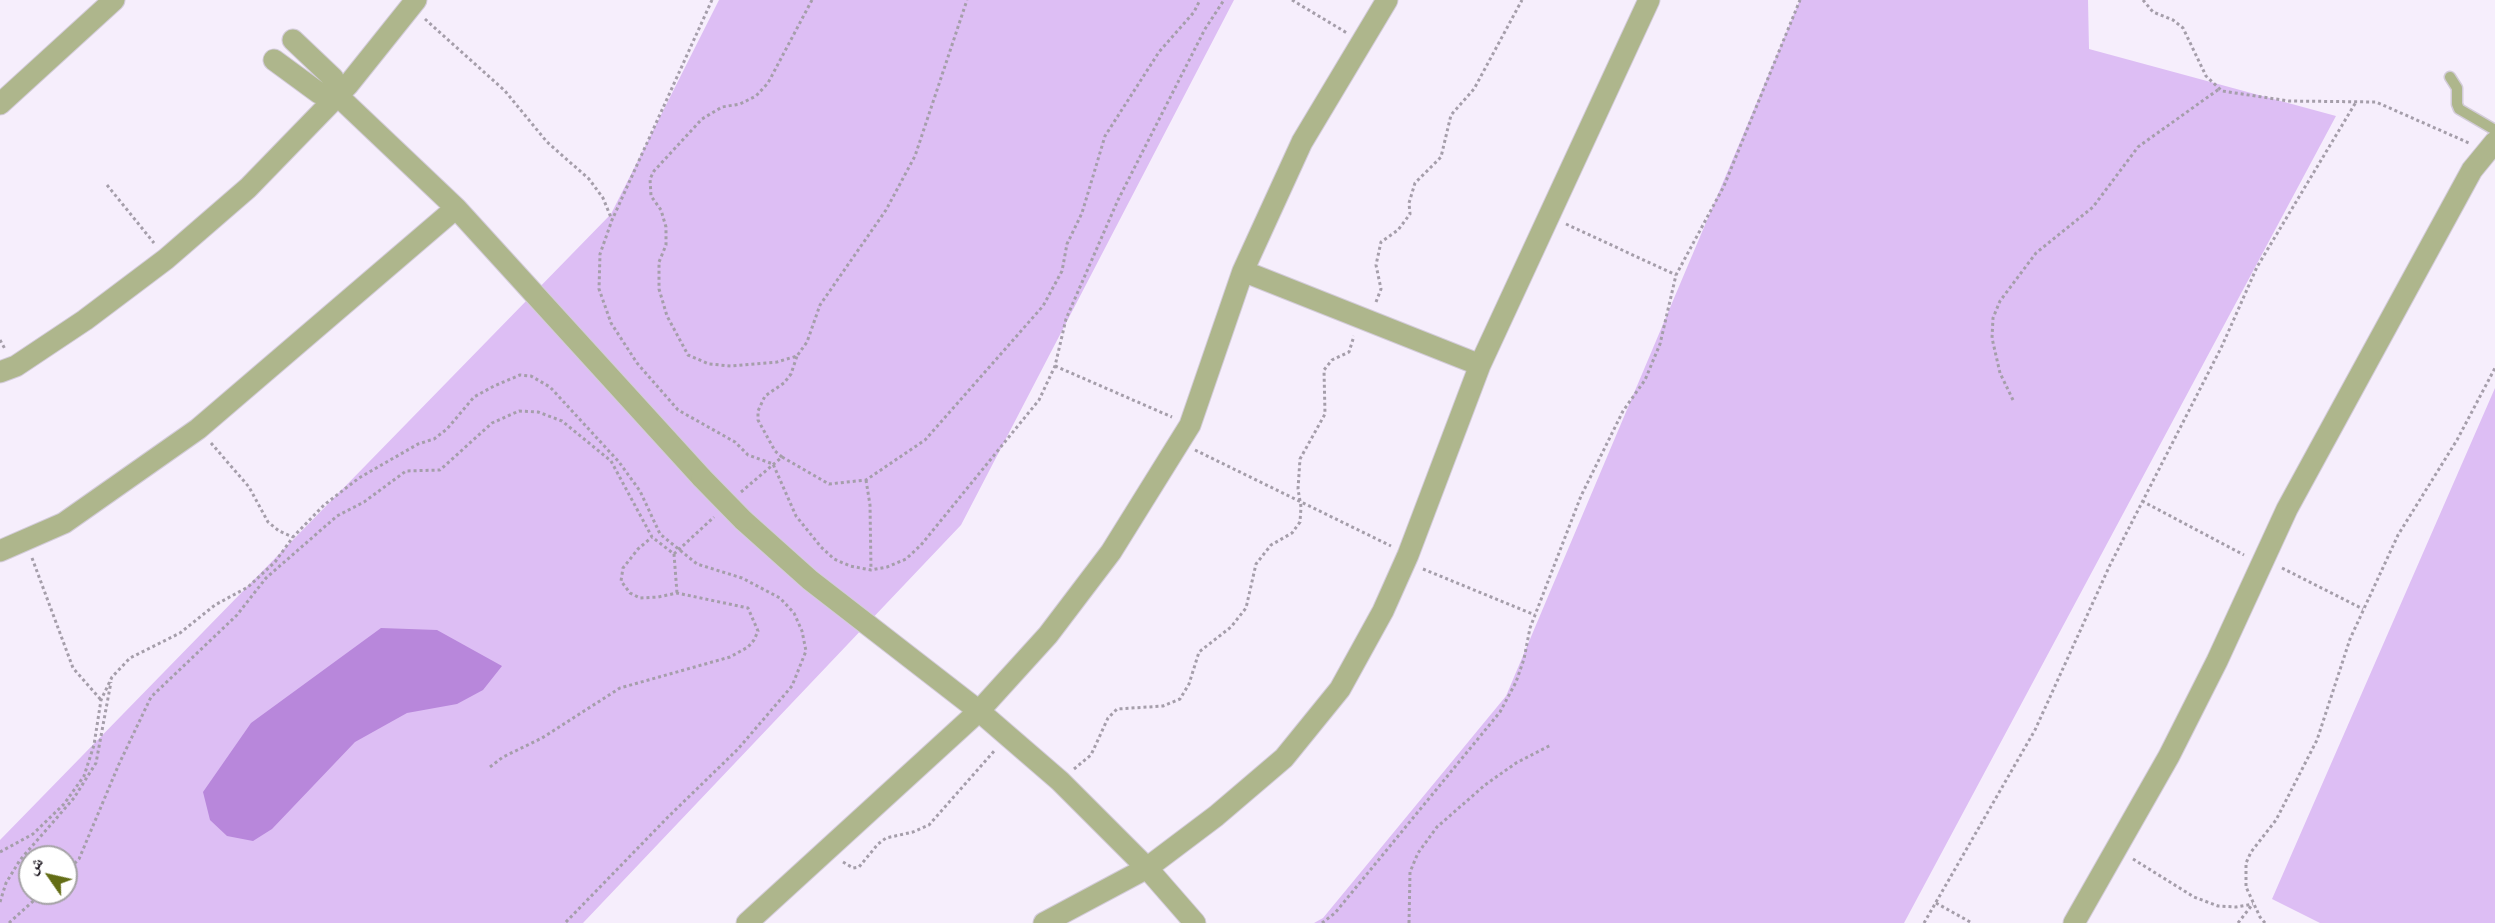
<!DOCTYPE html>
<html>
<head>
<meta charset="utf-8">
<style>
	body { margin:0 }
	#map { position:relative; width:2495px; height:923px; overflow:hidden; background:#f6eefc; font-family:Cabin,"Noto Naskh Arabic",sans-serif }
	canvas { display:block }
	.north { position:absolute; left:18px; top:845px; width:60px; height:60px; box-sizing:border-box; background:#fff; border:2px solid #a5a3a6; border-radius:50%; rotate:304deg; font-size:16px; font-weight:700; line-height:24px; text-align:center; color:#1e1921 }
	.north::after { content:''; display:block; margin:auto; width:21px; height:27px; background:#636d15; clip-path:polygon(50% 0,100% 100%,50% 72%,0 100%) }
</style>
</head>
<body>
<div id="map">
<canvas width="2495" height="923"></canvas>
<div class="north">ش</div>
</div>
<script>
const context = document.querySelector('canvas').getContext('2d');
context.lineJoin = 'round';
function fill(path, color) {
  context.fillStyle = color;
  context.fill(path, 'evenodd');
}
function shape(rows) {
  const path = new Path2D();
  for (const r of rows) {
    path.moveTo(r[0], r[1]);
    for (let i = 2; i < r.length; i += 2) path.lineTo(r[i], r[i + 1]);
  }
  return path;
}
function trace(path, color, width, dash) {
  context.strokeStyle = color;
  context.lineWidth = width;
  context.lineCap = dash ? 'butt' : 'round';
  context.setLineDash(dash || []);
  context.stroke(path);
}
const green = shape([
	[719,0,1234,0,961,525,583,923,0,923,0,840,611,214],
	[30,857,66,857,66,893,30,893],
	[1800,0,2088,0,2089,49,2336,116,1904,923,1314,923,1323,918,1506,696],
	[2495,388,2495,923,2320,923,2272,899]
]);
const water = shape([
	[381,628,437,630,502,666,483,690,457,704,407,713,355,742,272,829,253,841,227,836,210,820,203,792,251,723]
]);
const path = shape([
	[712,0,612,220,600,254,599,289,611,323,637,363,678,410,735,442,748,455,773,464,796,516,821,547,834,559,850,566,871,570,887,567,906,559,921,545,1039,400,1055,366,1066,319,1118,200,1205,29,1224,0],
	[812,0,768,83,756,96,740,104,722,107,702,119,654,171,650,179,651,196,661,210,666,227,666,245,659,262,659,289,667,316,688,355,709,364,731,366,777,362,797,356,807,342,820,305,886,210,915,156,967,0],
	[1292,0,1347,33],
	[2143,0,2153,12,2173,20,2183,28,2206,76,2222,91,2289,101,2376,102,2469,143],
	[425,19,505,91,547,142,589,179,603,198,612,220],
	[107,185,154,243],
	[1566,224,1676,275],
	[1376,302,1381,289,1376,265,1381,242,1398,230,1410,214,1409,203,1415,183,1441,157,1451,115,1474,89,1522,0],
	[0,340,5,349],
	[1055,366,1172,417],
	[2013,400,2000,373,1992,338,1993,318,2000,301,2036,253,2093,207,2138,147,2219,89],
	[211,443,249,487,268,522,279,531,293,537],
	[1195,450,1391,546],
	[782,457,775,451,758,420,758,411,765,396,784,383,791,374,797,356],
	[866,480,870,505,871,570],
	[741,492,782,457,829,484,866,480,925,440,1043,306,1062,271,1067,244,1082,213,1105,136,1159,52,1194,12,1200,0],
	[2142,501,2244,555],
	[674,554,714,517],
	[32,558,73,668,101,700],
	[2282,568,2363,609],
	[1423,569,1535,615],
	[490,767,503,757,542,738,620,688,730,657,748,647,754,640,758,631,748,608,677,593,658,597,640,598,630,593,621,581,623,568,638,549,652,537],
	[1074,769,1091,755,1108,718,1117,709,1163,706,1180,699,1189,684,1199,652,1231,627,1246,608,1256,564,1271,545,1292,533,1300,522,1301,507,1298,489,1300,459,1325,414,1324,370,1332,360,1349,352,1354,336],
	[0,852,33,834,64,804,84,776,94,745,101,700,112,677,130,658,180,633,215,605,248,587,275,562,293,537,324,505,359,478,418,444,434,439,447,429,474,397,494,386,520,375,531,376,550,387,619,462,640,491,660,534,697,564,742,578,780,598,794,613,802,631,806,651,792,686,738,749,668,817,565,923],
	[2133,859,2194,897,2218,906,2236,907,2253,904],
	[843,862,853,868,859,867,878,844,886,838,913,832,929,825,995,750],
	[66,872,79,859,119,764,151,697,237,615,266,578,337,516,364,502,406,471,440,470,492,423,519,411,538,412,562,421,611,461,652,537,674,554,677,593],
	[0,902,6,883,20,860,74,798,96,763,111,682],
	[1936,903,1972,923],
	[9,923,42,893],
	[1322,923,1335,913,1500,712,1516,682,1524,659,1530,628,1581,496,1623,411,1645,380,1660,344,1676,275,1724,186,1800,0],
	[1409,923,1410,872,1418,853,1437,827,1485,785,1516,763,1551,745],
	[1924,923,2035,730,2110,565,2222,346,2257,267,2356,102],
	[2238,923,2252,905],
	[2265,923,2260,917,2246,887,2246,863,2251,852,2276,820,2317,740,2350,639,2398,535,2457,440,2495,368]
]);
const service = shape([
	[2450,77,2457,88,2457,104,2459,109,2495,130]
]);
const minor = shape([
	[293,40,333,78,338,96],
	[274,60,319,93,338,96,456,208,702,478],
	[0,104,114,0],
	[1243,271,1480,365],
	[0,372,16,366,85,320,166,259,248,188,348,85,416,0],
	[743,520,810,580,979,711,1060,781,1147,868,1195,923],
	[0,551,64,523,198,429,456,208],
	[747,923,979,711,1048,635,1111,552,1190,425,1243,271,1302,142,1387,0],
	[1044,923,1147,868,1216,816,1284,758,1340,689,1383,611,1408,555,1480,365,1649,0],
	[2074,923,2169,756,2217,661,2287,509,2472,170,2495,142]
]);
const minorBridge = shape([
	[702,478,743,520]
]);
fill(green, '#ddbef4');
fill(water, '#b887db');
trace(service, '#d3ccd9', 13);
trace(minor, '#d3ccd9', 23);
trace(path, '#a59eaa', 3, [3, 3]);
trace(service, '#aeb68c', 10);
trace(minor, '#aeb68c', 21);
trace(minorBridge, '#d3ccd9', 23, []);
trace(minorBridge, '#aeb68c', 21);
</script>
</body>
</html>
